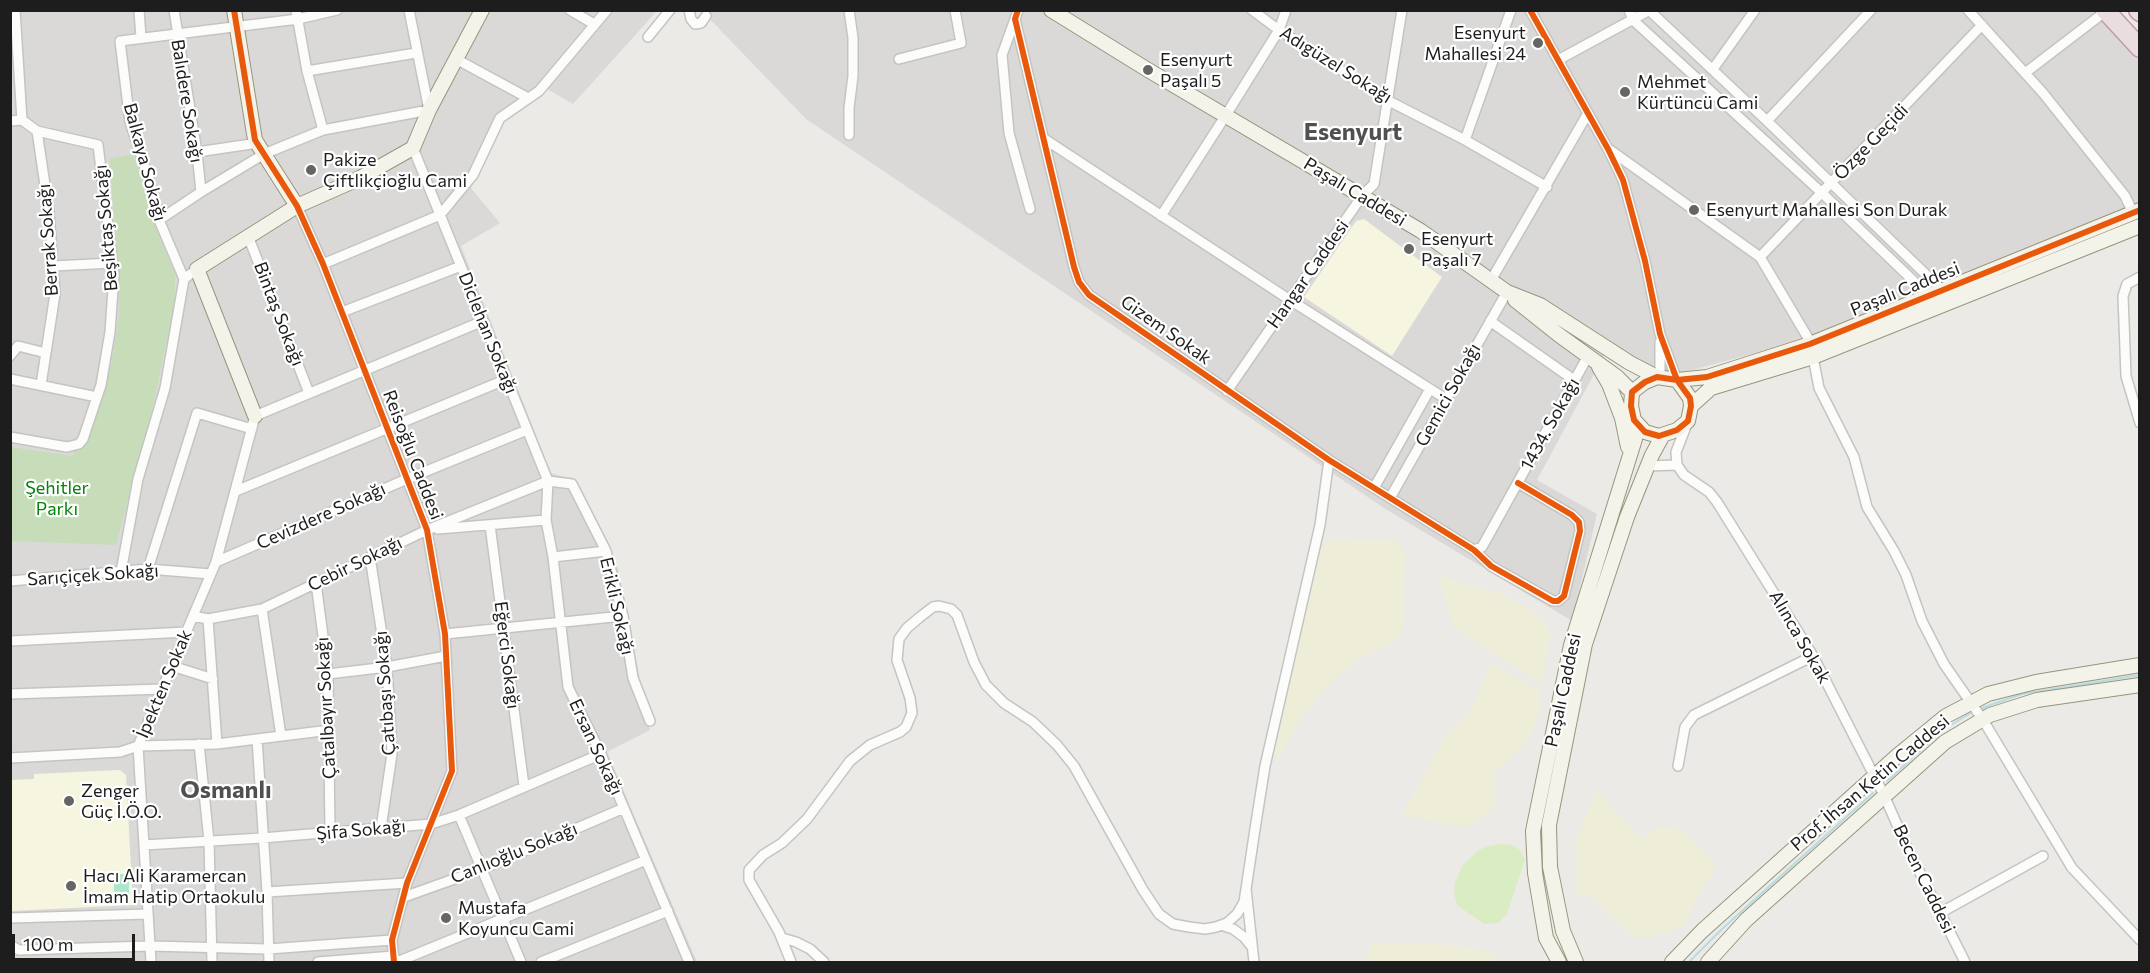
<!DOCTYPE html>
<html>
<head>
<meta charset="utf-8">
<style>
	body { margin:0 }
	#map { position:relative; width:2150px; height:973px; overflow:hidden; background:#eceae6; font-family:Commissioner,sans-serif }
	canvas { display:block }
	.frame { position:absolute; inset:0; border:12px solid #1d1d1d; pointer-events:none }
	.scale { position:absolute; left:12px; top:934px; width:123px; height:27px; box-sizing:border-box; border:3px solid #1d1d1d; border-top:0; padding-left:8px; font-size:18px; line-height:21px; white-space:nowrap; color:#1d1d1d; -webkit-text-stroke:4px #fff; paint-order:stroke }
</style>
</head>
<body>
<div id="map">
<canvas width="2150" height="973"></canvas>
<div class="frame"></div>
<div class="scale">100 m</div>
</div>
<script>
const context = document.querySelector('canvas').getContext('2d');
context.lineJoin = 'round';
function fill(path, color) {
  context.fillStyle = color;
  context.fill(path, 'evenodd');
}
function shape(rows) {
  const path = new Path2D();
  for (const r of rows) {
    path.moveTo(r[0], r[1]);
    for (let i = 2; i < r.length; i += 2) path.lineTo(r[i], r[i + 1]);
  }
  return path;
}
function trace(path, color, width, dash) {
  context.strokeStyle = color;
  context.lineWidth = width;
  context.lineCap = dash ? 'butt' : 'round';
  context.setLineDash(dash || []);
  context.stroke(path);
}
function label(font, color, halo, rows, align = 'center') {
  context.font = font + ' Commissioner,sans-serif';
  context.lineWidth = 4.5;
  context.setLineDash([]);
  context.textBaseline = 'middle';
  context.strokeStyle = halo;
  context.fillStyle = color;
  for (const [text, x, y, turn = 0] of rows) {
    context.save();
    context.translate(x, y);
    context.rotate((+turn || 0) * Math.PI / 180);
    context.textAlign = isNaN(turn) ? turn : align;
    if (halo) context.strokeText(text, 0, 0);
    context.fillText(text, 0, 0);
    context.restore();
  }
}
const residential = shape([
	[10,11,657,11,573,104,547,89,533,101,504,118,471,188,500,223,461,246,551,473,574,480,617,564,650,730,607,752,697,962,11,962],
	[702,11,2101,11,2139,55,2139,206,1814,337,1674,375,1606,352,1537,480,1597,514,1572,621,1384,508,806,119]
]);
const education = shape([
	[1364,219,1442,277,1392,356,1304,297,1356,221],
	[120,770,126,775,133,905,11,911,11,780,34,779,34,774]
]);
const farmland = shape([
	[1392,539,1400,543,1405,553,1403,624,1401,634,1392,644,1357,660,1333,680,1303,715,1278,759,1274,750,1323,541],
	[1439,576,1503,594,1530,610,1545,623,1551,636,1541,683,1512,666,1452,626],
	[1494,665,1499,666,1510,676,1540,690,1539,711,1530,736,1520,750,1495,772,1496,806,1467,828,1402,815,1445,738,1471,710,1489,667],
	[1597,790,1641,838,1656,828,1675,828,1687,834,1716,865,1682,927,1638,940,1588,894,1575,896,1576,841],
	[1396,943,1440,944,1481,950,1497,954,1496,962,1365,962,1372,944]
]);
const grass = shape([
	[1501,844,1512,845,1519,849,1525,860,1507,914,1498,923,1484,924,1457,905,1454,893,1455,882,1463,865,1477,851,1488,846]
]);
const forest = shape([
	[132,154,147,187,157,232,175,274,175,300,153,406,116,545,11,541,10,447,72,456,92,425,101,400,112,360,119,315,118,265,109,159]
]);
const pitch = shape([
	[129,874,129,901,114,902,114,874]
]);
const stream = shape([
	[1982,708,2022,694,2140,675],
	[1887,781,1943,730,1972,712],
	[1689,962,1723,928,1873,793]
]);
const street = shape([
	[15,10,22,120],
	[139,10,141,38],
	[174,10,197,152,201,192],
	[296,10,307,71,323,130],
	[570,10,594,24],
	[689,10,691,19,695,24,701,23,706,16],
	[849,10,853,38,853,76,849,108,849,135],
	[1018,10,1015,19,1074,267,1079,282,1089,295,1329,460,1474,550,1491,566,1553,601,1558,601,1564,596,1580,531,1579,522,1572,515,1518,483],
	[1252,10,1279,30,1387,100,1465,140,1547,187],
	[1530,10,1608,149,1623,180,1645,261,1660,334,1677,380],
	[1629,10,1633,20,1822,193,1926,293,1927,297],
	[1968,10,2043,93,2125,196,2133,213],
	[1650,11,1767,121,1942,290],
	[1015,19,1002,55,1009,133,1030,209],
	[648,37,670,10],
	[456,59,528,98],
	[899,59,961,43,955,10],
	[1558,60,1650,10],
	[1713,69,1755,10],
	[307,71,416,53],
	[2025,73,2106,11],
	[10,121,22,120,37,131,98,145,114,275,110,332,101,385,83,439,79,444,67,447,10,437],
	[1767,121,1871,10],
	[37,131,49,212,55,294,41,385],
	[1043,138,1290,300,1446,399],
	[1465,140,1511,10],
	[413,148,548,481,546,520,553,557,568,687,601,754,689,962],
	[1610,150,1760,257,1808,338,1810,344],
	[197,152,258,143],
	[297,206,323,264,427,530,445,634,452,771,407,883,392,940,394,962],
	[1161,216,1226,115,1279,30,1286,10],
	[159,220,201,192,264,154,323,130,429,110,409,10],
	[248,236,309,393],
	[1760,257,1982,25],
	[323,264,440,215,473,175,500,118,539,91,607,10],
	[53,266,113,263],
	[2140,277,2127,284,2123,296,2126,376,2140,423],
	[184,279,159,220,149,180,130,122,120,41,298,19,337,10],
	[1490,282,1588,113],
	[342,312,461,266],
	[1490,321,1574,380],
	[1660,342,1660,377],
	[10,356,18,346,46,353],
	[1813,357,1819,388,1854,457,1867,507,1894,551,1906,575,1922,621,1944,664,1983,720,2072,868,2140,940],
	[10,379,97,397],
	[1227,391,1362,196,1374,184,1402,10],
	[1687,424,1676,452,1677,465,1684,475,1709,492,1717,502,1813,656,1884,795,1905,843,1965,962],
	[1647,466,1677,465],
	[1374,488,1430,389],
	[236,491,507,379],
	[1390,498,1507,292],
	[490,525,524,786],
	[438,529,546,520],
	[1474,550,1482,547,1588,356],
	[370,557,387,667,392,754,381,828],
	[553,557,606,551],
	[216,562,407,479,527,430],
	[148,569,197,413,252,429],
	[121,572,138,479,165,388,184,279,197,269],
	[10,581,148,569,211,574],
	[316,583,328,674,330,833],
	[262,609,281,736],
	[193,616,208,619,262,609,427,530,548,481,572,484,606,551,623,616,633,678,650,721],
	[208,619,217,744],
	[445,634,623,616],
	[10,641,186,632],
	[172,666,213,679],
	[328,674,387,667,446,656],
	[10,694,162,689],
	[257,739,267,892,269,962],
	[199,744,209,841,212,962],
	[10,758,120,752,138,746,217,744,330,730],
	[1678,766,1685,727,1694,715,1813,656],
	[459,815,521,962],
	[144,845,262,838,431,824,459,815,601,754],
	[267,892,407,883],
	[404,897,482,869,624,808],
	[1940,913,2043,856],
	[10,918,148,914],
	[1221,925,1233,929,1244,937,1252,947],
	[782,938,796,942,810,949,824,962],
	[10,945,19,950,150,946,268,949,392,940],
	[151,962,138,746,216,562,255,416,483,321],
	[318,962,394,956],
	[397,962,646,860],
	[541,962,668,911],
	[791,962,779,932,749,880,749,870,763,855,782,843,807,819,850,761,870,745,900,732,906,727,912,713,910,698,897,660,899,639,907,628,920,617,933,607,939,606,951,609,957,615,974,662,986,685,1004,703,1033,722,1057,745,1074,766,1143,890,1159,914,1173,924,1189,927,1205,929,1216,927,1227,923,1237,914,1244,902,1246,889],
	[1254,962,1246,889,1255,829,1265,766,1320,525,1329,460]
]);
const secondary = shape([
	[234,10,255,140,297,206],
	[1051,10,1148,70,1421,231,1507,292,1540,305,1630,363,1657,377],
	[1515,300,1559,335,1617,377,1632,392],
	[1599,367,1609,384,1622,418,1628,447],
	[1677,380,1690,398,1691,406,1688,421,1677,430,1659,436,1645,432,1634,420,1631,406,1632,392,1645,382,1657,377,1677,380,1707,377,1810,344,2140,210],
	[1691,406,1711,388,1813,357,2140,226],
	[255,416,197,269,297,206,358,179,413,148,429,110,482,10],
	[1559,962,1546,938,1535,873,1533,831,1571,645,1635,439,1634,420],
	[1576,962,1563,931,1550,867,1549,825,1585,644,1627,517,1652,455,1663,435],
	[1672,962,1702,931,1897,756,1946,716,1988,694,2036,682,2140,665],
	[1708,962,1746,920,1945,742,1990,715,2037,700,2140,685]
]);
const highway = shape([
	[2105,10,2140,48],
	[2138,10,2140,12]
]);
const cycleway = shape([
	[234,10,255,140,297,206,323,264,427,530,445,634,452,771,407,883,392,940,394,962],
	[1018,10,1015,19,1074,267,1079,282,1089,295,1329,460,1474,550,1491,566,1553,601,1558,601,1564,596,1580,531,1579,522,1572,515,1518,483],
	[1530,10,1608,149,1623,180,1645,261,1660,334,1677,380,1690,398,1691,406,1688,421,1677,430,1659,436,1645,432,1634,420,1631,406,1632,392,1645,382,1657,377,1677,380,1707,377,1810,344,2140,210]
]);
const markers = [
	[1538,43,6,"#656563"],
	[1148,70,6,"#656563"],
	[1625,92,6,"#656563"],
	[311,170,6,"#656563"],
	[1694,210,6,"#656563"],
	[1409,249,6,"#656563"],
	[69,801,6,"#656563"],
	[71,886,6,"#656563"],
	[446,918,6,"#656563"]
];
const poiNames = [
	["Esenyurt",1526,33,"right"],
	["Mahallesi 24",1526,54,"right"],
	["Esenyurt",1160,60],
	["Paşalı 5",1160,81],
	["Mehmet",1637,82],
	["Kürtüncü Cami",1637,103],
	["Pakize",323,160],
	["Çiftlikçioğlu Cami",323,181],
	["Esenyurt Mahallesi Son Durak",1706,210],
	["Esenyurt",1421,239],
	["Paşalı 7",1421,260],
	["Zenger",81,791],
	["Güç İ.Ö.O.",81,812],
	["Hacı Ali Karamercan",83,876],
	["İmam Hatip Ortaokulu",83,897],
	["Mustafa",458,908],
	["Koyuncu Cami",458,929]
];
const streetNames = [
	["Adıgüzel Sokağı",1336,65,32],
	["Balıdere Sokağı",187,101,81],
	["Özge Geçidi",1871,142,-46],
	["Balkaya Sokağı",145,162,75],
	["Paşalı Caddesi",1355,192,31],
	["Beşiktaş Sokağı",106,228,-95],
	["Berrak Sokağı",48,240,-94],
	["Hangar Caddesi",1308,274,-55],
	["Paşalı Caddesi",1905,289,-22],
	["Bintaş Sokağı",279,314,69],
	["Gizem Sokak",1166,330,35],
	["Diclehan Sokağı",488,333,68],
	["Gemici Sokağı",1448,395,-61],
	["1434. Sokağı",1550,424,-61],
	["Reisoğlu Caddesi",413,455,69],
	["Cevizdere Sokağı",321,516,-24],
	["Cebir Sokağı",355,564,-26],
	["Sarıçiçek Sokağı",93,575,-4],
	["Erikli Sokağı",617,606,77],
	["Alınca Sokak",1800,637,60],
	["Eğerci Sokağı",507,655,83],
	["İpekten Sokak",164,684,-67],
	["Paşalı Caddesi",1563,690,-78],
	["Çatıbaşı Sokağı",385,693,-94],
	["Çatalbayır Sokağı",326,708,-93],
	["Ersan Sokağı",596,747,65],
	["Prof. İhsan Ketin Caddesi",1870,783,-40],
	["Şifa Sokağı",361,830,-5],
	["Canlıoğlu Sokağı",514,853,-22],
	["Becen Caddesi",1924,879,64]
];
const parkNames = [
	["Şehitler",57,488],
	["Parkı",57,509]
];
const districtNames = [
	["Esenyurt",1353,132],
	["Osmanlı",226,790]
];
fill(residential, '#dbd9d7');
fill(education, '#f6f5e0');
fill(farmland, '#ededd8');
fill(grass, '#daecc2');
fill(forest, '#c7dcb9');
fill(pitch, '#aee6cc');
trace(stream, '#b7dbe2', 2);
trace(street, '#c4c4c2', 12);
trace(secondary, '#96967d', 16);
trace(highway, '#c39ba8', 21);
trace(street, '#fcfcfb', 9);
trace(secondary, '#f4f3e9', 14);
trace(highway, '#eadddf', 18);
trace(cycleway, '#e8590c', 6);
for (const [x, y, r, color] of markers) {
  const dot = new Path2D();
  dot.arc(x, y, r, 0, 2 * Math.PI);
  context.fillStyle = color;
  context.fill(dot);
  trace(dot, '#fff', 2);
}
label('18px', '#1d1d1d', '#fff', poiNames, 'left');
label('18px', '#1d1d1d', '#fff', streetNames);
label('18px', '#05820b', '#fff', parkNames);
label('bold 24px', '#505050', '#fff', districtNames);
</script>
</body>
</html>
